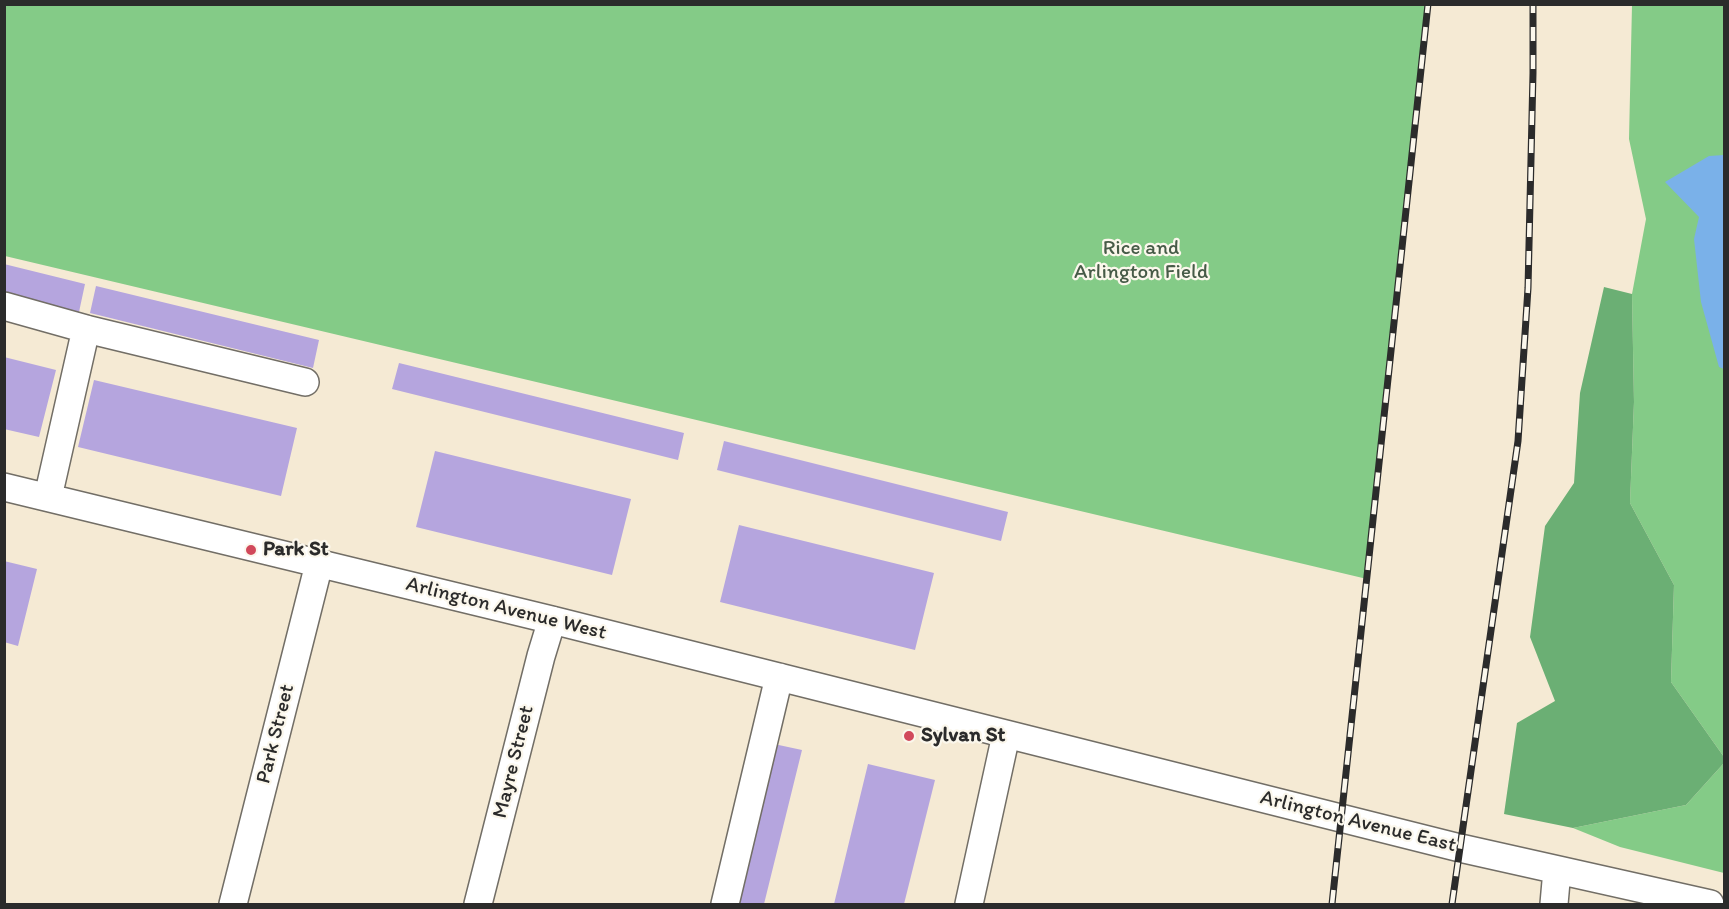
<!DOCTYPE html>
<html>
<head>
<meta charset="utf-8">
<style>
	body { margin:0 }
	#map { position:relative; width:1729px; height:909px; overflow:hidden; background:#f5ead4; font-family:Itim,sans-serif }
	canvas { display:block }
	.frame { position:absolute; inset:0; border:6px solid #2b2b2b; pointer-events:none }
</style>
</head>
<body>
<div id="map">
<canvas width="1729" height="909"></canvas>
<div class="frame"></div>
</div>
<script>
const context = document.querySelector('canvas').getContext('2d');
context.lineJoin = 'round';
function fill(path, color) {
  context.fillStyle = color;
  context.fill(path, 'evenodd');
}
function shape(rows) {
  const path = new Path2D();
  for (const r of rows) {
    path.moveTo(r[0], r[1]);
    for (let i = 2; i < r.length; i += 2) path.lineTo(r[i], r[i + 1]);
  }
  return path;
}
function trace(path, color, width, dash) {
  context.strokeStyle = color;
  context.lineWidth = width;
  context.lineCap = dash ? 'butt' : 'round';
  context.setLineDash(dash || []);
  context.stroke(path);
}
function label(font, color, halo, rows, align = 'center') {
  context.font = font + ' Itim,sans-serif';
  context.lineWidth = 4.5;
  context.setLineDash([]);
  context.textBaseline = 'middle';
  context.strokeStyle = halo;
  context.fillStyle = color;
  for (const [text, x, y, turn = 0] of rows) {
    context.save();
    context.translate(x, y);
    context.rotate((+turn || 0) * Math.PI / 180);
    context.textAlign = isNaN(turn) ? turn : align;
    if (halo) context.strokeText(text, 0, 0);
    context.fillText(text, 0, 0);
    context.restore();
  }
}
const green = shape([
	[5,4,1428,5,1367,579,5,256],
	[1632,5,1724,5,1724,757,1671,682,1674,585,1630,503,1634,402,1632,294,1646,219,1629,139],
	[1724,763,1724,873,1620,847,1573,828,1686,805]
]);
const forest = shape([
	[1604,287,1632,294,1634,402,1630,503,1674,585,1671,682,1724,757,1724,763,1686,805,1573,828,1504,814,1517,723,1555,701,1530,637,1545,526,1574,483,1580,393]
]);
const water = shape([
	[1724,155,1724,369,1719,367,1701,302,1694,239,1699,217,1665,182,1709,156]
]);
const building = shape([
	[4,264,85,284,79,312,4,294],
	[96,286,319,340,313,368,90,313],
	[4,357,56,370,39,437,4,429],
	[399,363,684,433,678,460,392,389],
	[94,380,297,428,281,496,78,447],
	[724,441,1008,512,1001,541,717,470],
	[435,451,631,499,612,575,416,527],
	[739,525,934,573,915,650,720,602],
	[4,561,37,569,18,646,4,642],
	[774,744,802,750,764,904,735,904],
	[868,764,935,780,904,904,834,904]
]);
const minor = shape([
	[4,306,86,329,305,382],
	[4,487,552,620,1460,848,1710,904],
	[48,497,86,329],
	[233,904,319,564],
	[478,904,541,656,552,620],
	[725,904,779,677],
	[969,904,1006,735],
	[1554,904,1557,870]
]);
const rail = shape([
	[1332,904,1428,4],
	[1452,904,1518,441,1528,288,1533,73,1533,4]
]);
const markers = [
	[251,550,6,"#d1495b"],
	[909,736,6,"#d1495b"]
];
const parkNames = [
	["Rice and",1141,249],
	["Arlington Field",1141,273]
];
const poiNames = [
	["Park St",263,550],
	["Sylvan St",921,736]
];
const streetNames = [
	["Arlington Avenue West",506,609,14],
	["Park Street",276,734,-76],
	["Mayre Street",514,762,-76],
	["Arlington Avenue East",1358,822,14]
];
fill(green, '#84cb87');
fill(forest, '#6baf74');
fill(water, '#7ab1e9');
fill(building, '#b5a5de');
trace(minor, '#726e66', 30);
trace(minor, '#fff', 27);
trace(rail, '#2b2b2b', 7);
trace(rail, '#fbf7ec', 4.5, [14]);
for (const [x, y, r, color] of markers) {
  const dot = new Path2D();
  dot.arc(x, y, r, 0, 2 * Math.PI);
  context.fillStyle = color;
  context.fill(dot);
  trace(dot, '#fbf7ec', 2);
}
label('21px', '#465b47', '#fbf7ec', parkNames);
label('bold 21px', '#2b2b2b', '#fbf7ec', poiNames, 'left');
label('21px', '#2b2b2b', '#fbf7ec', streetNames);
</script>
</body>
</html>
